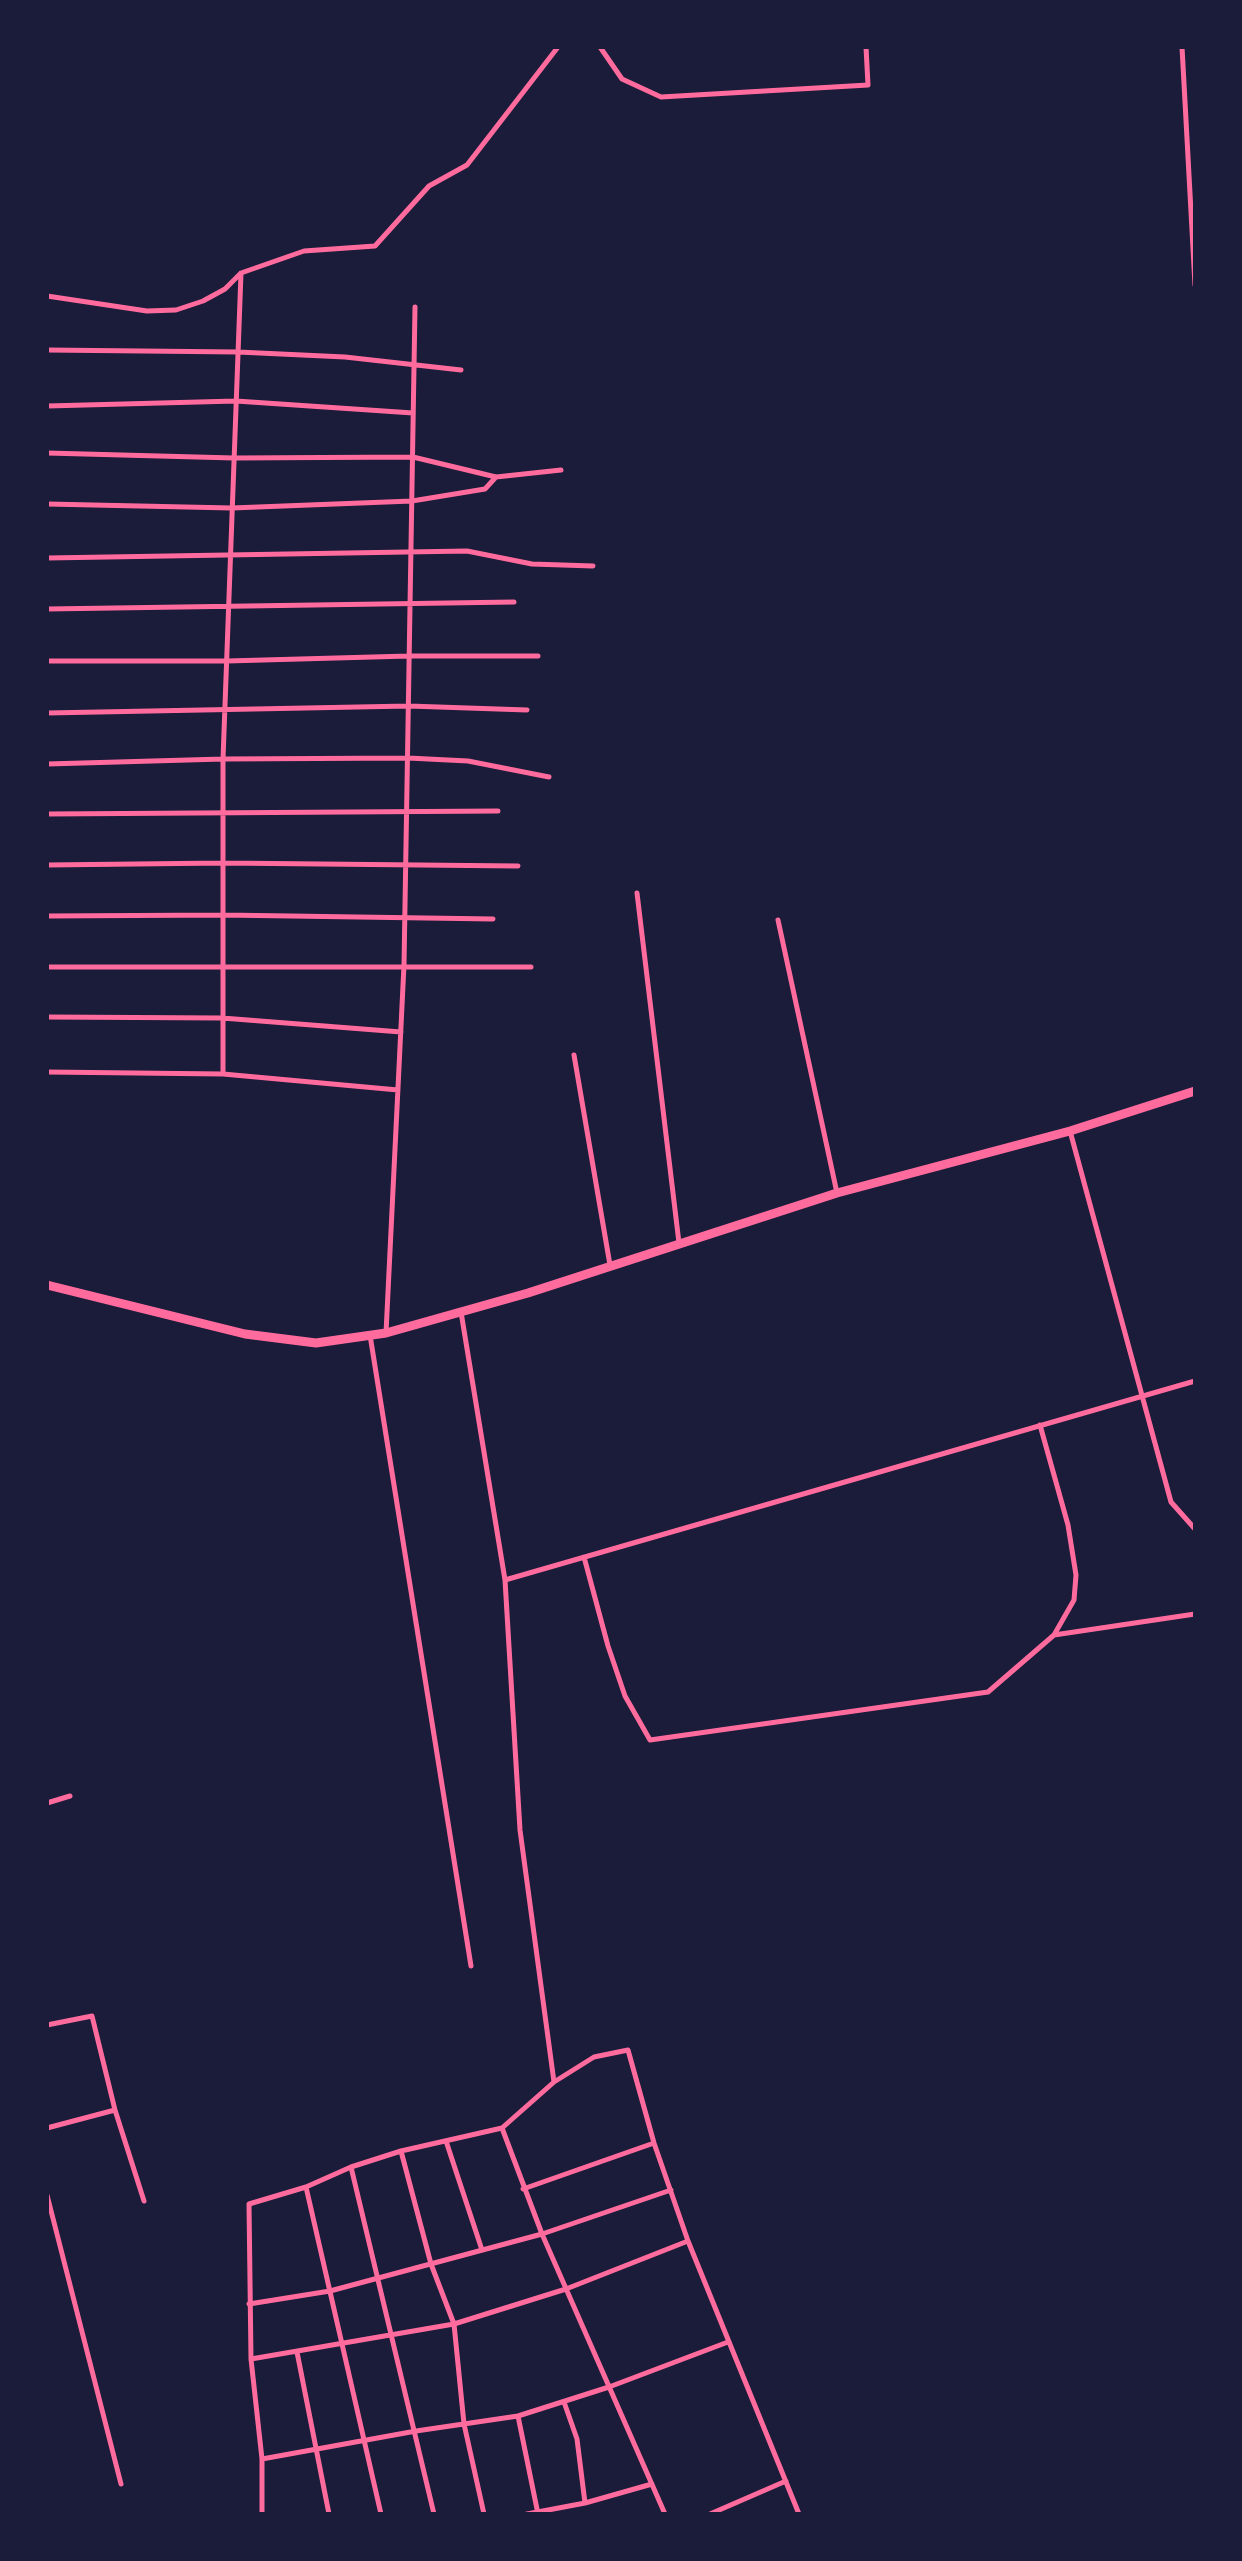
<!DOCTYPE html>
<html>
<head>
<meta charset="utf-8">
<style>
	body { margin:0 }
	#map { position:relative; width:1242px; height:2561px; overflow:hidden; background:#1b1b3a; font-family:"Noto Sans",sans-serif }
	canvas { display:block }
	.frame { position:absolute; inset:0; border:49px solid #1b1b3a; pointer-events:none }
</style>
</head>
<body>
<div id="map">
<canvas width="1242" height="2561"></canvas>
<div class="frame"></div>
</div>
<script>
const context = document.querySelector('canvas').getContext('2d');
context.lineJoin = 'round';
function shape(rows) {
  const path = new Path2D();
  for (const r of rows) {
    path.moveTo(r[0], r[1]);
    for (let i = 2; i < r.length; i += 2) path.lineTo(r[i], r[i + 1]);
  }
  return path;
}
function trace(path, color, width, dash) {
  context.strokeStyle = color;
  context.lineWidth = width;
  context.lineCap = dash ? 'butt' : 'round';
  context.setLineDash(dash || []);
  context.stroke(path);
}
const minor = shape([
	[600,47,622,79,661,97,868,85,866,47],
	[1182,47,1195,285],
	[47,296,147,311,176,310,203,301,225,289,241,273,304,251,375,246,429,186,467,165,558,47],
	[47,350,238,352,345,357,461,370],
	[47,406,236,401,413,413],
	[47,453,234,458,413,457,496,477,561,470],
	[47,504,232,508,412,501,485,489,496,477],
	[47,558,467,551,532,564,593,566],
	[47,609,514,602],
	[47,661,227,661,409,656,538,656],
	[47,713,409,706,527,710],
	[47,764,223,759,408,758,468,761,549,777],
	[47,814,498,811],
	[47,865,223,863,518,866],
	[637,893,679,1243],
	[47,916,223,915,493,919],
	[778,920,837,1193],
	[47,967,531,967],
	[47,1017,222,1018,401,1032],
	[574,1055,610,1265],
	[47,1072,223,1074,398,1090],
	[223,1074,223,759,241,273],
	[1070,1131,1171,1502,1195,1529],
	[386,1333,404,965,415,307],
	[370,1335,471,1966],
	[584,1557,608,1646,625,1696,650,1740,988,1692,1054,1635,1074,1600,1076,1575,1068,1525,1040,1425],
	[505,1580,1195,1381],
	[1054,1635,1195,1614],
	[47,1803,70,1796],
	[47,2025,92,2016,115,2110,144,2201],
	[554,2082,594,2057,628,2050,654,2143,688,2241,799,2514],
	[47,2128,115,2110],
	[502,2128,542,2234,665,2514],
	[446,2141,482,2250],
	[401,2151,431,2264,454,2324,464,2424,484,2514],
	[351,2167,434,2514],
	[306,2187,381,2514],
	[523,2189,654,2143],
	[47,2195,121,2484],
	[249,2304,330,2291,542,2234,671,2190],
	[297,2352,329,2514],
	[251,2359,454,2324,566,2289,688,2241],
	[564,2402,577,2439,585,2503],
	[518,2416,538,2514],
	[262,2459,416,2431,518,2416,609,2387,728,2342],
	[262,2514,262,2459,251,2359,249,2204,306,2187,351,2167,401,2151,502,2128,554,2082,520,1830,505,1580,461,1312],
	[527,2514,585,2503,652,2484],
	[710,2514,786,2481]
]);
const trunk = shape([
	[47,1285,245,1334,316,1343,386,1333,528,1293,837,1193,1070,1131,1195,1091]
]);
trace(minor, '#ff6b9d', 5);
trace(trunk, '#ff6b9d', 9);
</script>
</body>
</html>
